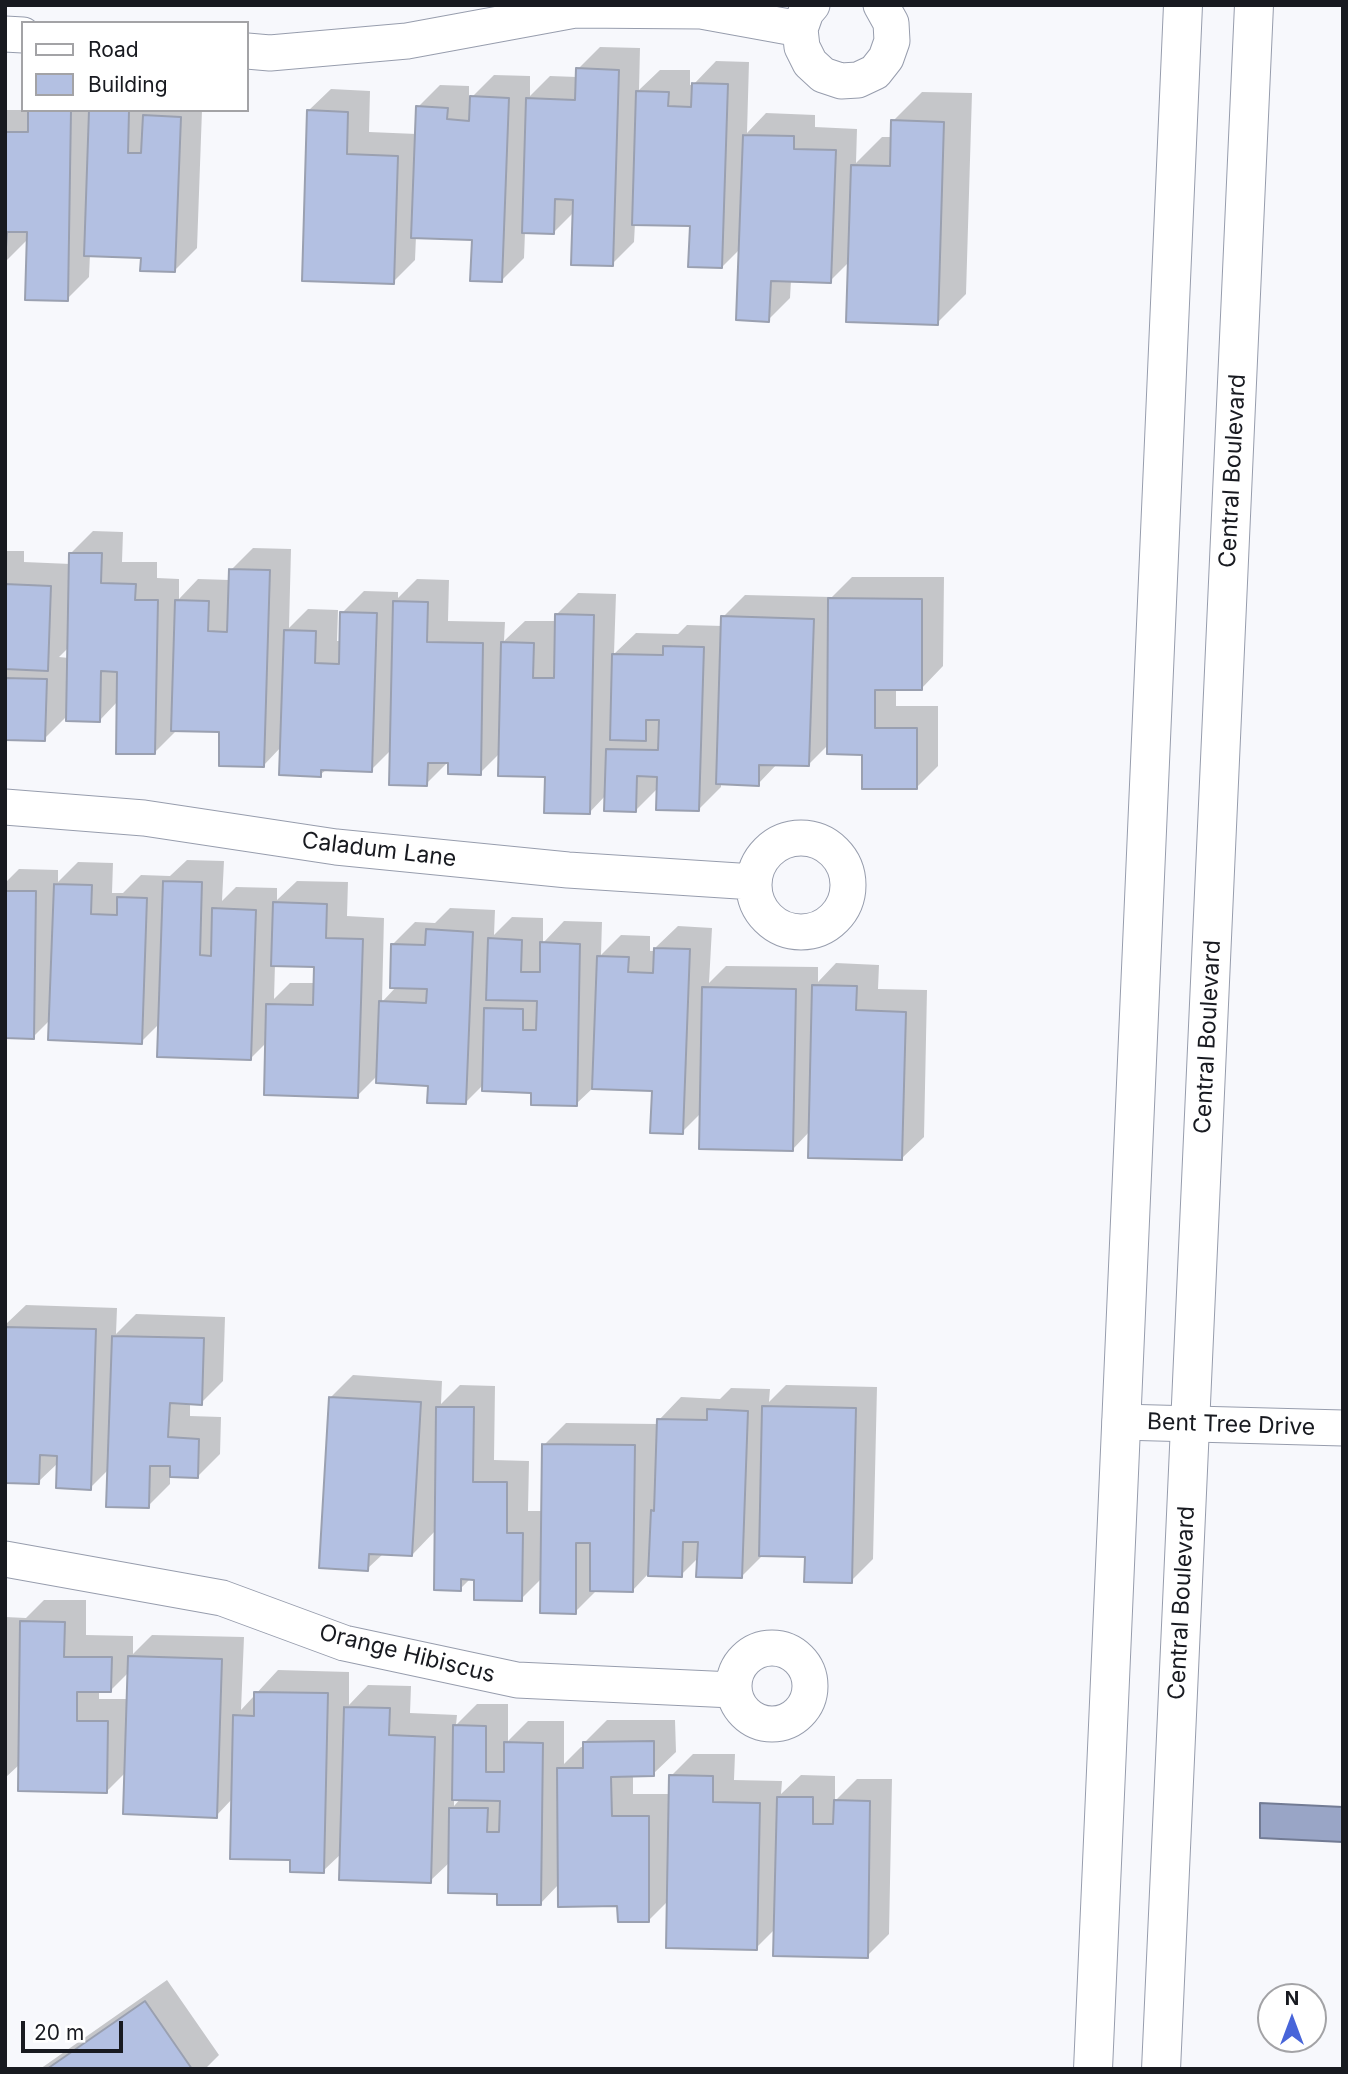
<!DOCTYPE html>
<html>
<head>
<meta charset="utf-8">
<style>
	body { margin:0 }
	#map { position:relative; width:1348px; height:2074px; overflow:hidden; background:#f7f8fc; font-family:Inter,sans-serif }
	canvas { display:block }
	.frame { position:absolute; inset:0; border:7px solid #181a20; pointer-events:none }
	.legend { position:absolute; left:21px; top:21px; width:228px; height:91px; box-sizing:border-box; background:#fff; border:2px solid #a3a3a6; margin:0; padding:9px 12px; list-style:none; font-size:21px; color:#181a20 }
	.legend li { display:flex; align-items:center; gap:14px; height:35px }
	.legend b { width:35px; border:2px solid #a3a3a6 }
	.north { position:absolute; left:1257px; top:1983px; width:70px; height:70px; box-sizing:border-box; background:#fff; border:2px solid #a3a3a6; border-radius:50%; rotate:0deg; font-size:19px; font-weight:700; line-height:28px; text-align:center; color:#181a20 }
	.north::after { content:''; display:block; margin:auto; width:24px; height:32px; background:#4865d9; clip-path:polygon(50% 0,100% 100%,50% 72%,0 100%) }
	.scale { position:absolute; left:21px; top:2021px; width:102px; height:32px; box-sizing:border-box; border:4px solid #181a20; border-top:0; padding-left:9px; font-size:21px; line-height:24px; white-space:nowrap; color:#181a20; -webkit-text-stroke:5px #fff; paint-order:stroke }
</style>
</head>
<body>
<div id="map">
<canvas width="1348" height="2074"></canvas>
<div class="frame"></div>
<ul class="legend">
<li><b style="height:9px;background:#fff"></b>Road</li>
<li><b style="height:19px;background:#b3c0e2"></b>Building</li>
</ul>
<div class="north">N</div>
<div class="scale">20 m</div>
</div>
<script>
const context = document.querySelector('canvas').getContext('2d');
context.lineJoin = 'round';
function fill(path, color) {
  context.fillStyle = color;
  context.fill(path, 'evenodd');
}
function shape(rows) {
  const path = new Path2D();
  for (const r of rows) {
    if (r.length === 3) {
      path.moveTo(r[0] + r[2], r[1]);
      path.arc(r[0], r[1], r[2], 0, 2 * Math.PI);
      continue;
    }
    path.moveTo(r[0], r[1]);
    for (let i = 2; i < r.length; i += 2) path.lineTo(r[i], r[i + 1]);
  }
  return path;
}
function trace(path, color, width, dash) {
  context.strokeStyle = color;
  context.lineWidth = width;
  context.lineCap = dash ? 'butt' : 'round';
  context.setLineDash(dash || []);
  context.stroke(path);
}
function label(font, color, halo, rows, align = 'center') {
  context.font = font + ' Inter,sans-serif';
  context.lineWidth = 5;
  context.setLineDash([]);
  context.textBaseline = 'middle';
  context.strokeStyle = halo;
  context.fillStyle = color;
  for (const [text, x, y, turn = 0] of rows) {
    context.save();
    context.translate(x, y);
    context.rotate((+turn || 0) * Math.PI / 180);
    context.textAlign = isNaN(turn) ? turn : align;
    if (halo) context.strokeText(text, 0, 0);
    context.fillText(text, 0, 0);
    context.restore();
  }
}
const water = shape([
	[1260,1803,1343,1807,1343,1842,1260,1838,1260,1803]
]);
const shadow = shape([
	[600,47,640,48,639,90,660,70,690,70,690,85,693,85,716,61,749,62,747,133,766,113,815,115,815,127,857,129,856,163,882,137,893,137,893,121,922,92,972,93,966,294,937,323,850,261,830,281,791,280,790,298,768,320,741,248,722,267,692,225,635,223,634,242,612,264,574,212,553,233,525,232,524,258,502,280,474,238,416,236,415,260,393,282,308,111,331,89,370,91,369,132,417,134,418,107,440,85,469,86,469,100,494,75,530,76,530,96,550,76,577,77,578,69],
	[5,110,202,110,197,248,174,271,143,257,90,254,89,277,67,299,28,239,5,262],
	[93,531,123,532,122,562,157,562,157,578,179,579,179,599,198,579,230,580,231,570,253,548,291,549,289,628,308,609,338,610,337,641,341,641,342,613,364,591,398,592,398,598,417,579,449,580,448,621,505,622,504,641,525,621,556,621,556,615,578,593,616,594,614,654,636,633,678,634,687,625,723,626,723,617,745,595,832,597,852,577,944,577,943,666,921,689,896,688,896,706,938,706,938,766,916,788,864,753,829,744,808,765,778,763,758,784,721,783,721,787,699,809,658,788,636,810,606,795,589,813,547,775,500,753,480,773,450,760,426,784,392,749,371,770,327,769,320,775,281,747,264,765,221,731,177,730,154,753,118,701,100,720,68,715,44,739,5,738,5,551,24,551,24,562,71,564,71,553],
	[69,647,69,658,59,657],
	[5,844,6,882,19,869,58,870,58,882,78,862,113,863,112,893,123,893,141,875,170,876,187,860,224,861,222,901,236,887,277,888,277,900,297,881,348,882,347,916,384,918,382,1002,397,986,393,944,415,922,435,923,450,908,495,910,494,935,512,917,543,918,543,943,564,921,602,922,601,955,621,935,650,936,650,951,655,951,655,948,678,926,712,928,709,983,726,966,818,967,818,982,836,963,879,965,878,989,927,990,924,1137,901,1159,810,1131,793,1149,702,1112,682,1132,653,1090,594,1087,576,1104,532,1091,484,1084,465,1103,429,1084,378,1075,357,1096,267,1042,251,1058,160,1023,141,1042,51,1019,33,1037,5,1036],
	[275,964,316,965,315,983,290,983,274,999],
	[26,1305,117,1308,116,1334,136,1314,225,1317,223,1381,201,1403,190,1402,190,1416,221,1417,220,1454,198,1476,170,1475,170,1484,148,1506,109,1469,90,1488,59,1462,38,1482,5,1481,5,1325],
	[353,1375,442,1381,441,1404,460,1385,495,1386,494,1460,529,1461,528,1511,543,1511,544,1445,566,1423,659,1424,659,1420,681,1397,720,1399,731,1388,770,1389,769,1402,786,1385,877,1387,873,1559,851,1581,807,1555,764,1554,741,1577,699,1557,681,1575,648,1574,633,1590,598,1589,575,1612,542,1578,521,1599,476,1578,471,1578,460,1589,436,1530,412,1555,384,1553,367,1569,331,1397],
	[44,1600,86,1600,86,1635,133,1636,133,1654,152,1635,244,1637,241,1710,278,1670,349,1672,349,1705,368,1685,411,1686,410,1713,457,1715,456,1725,477,1704,508,1704,508,1741,528,1721,564,1721,564,1764,581,1747,585,1747,585,1742,607,1720,675,1720,676,1752,653,1774,633,1775,633,1794,671,1794,671,1776,693,1754,735,1754,734,1780,782,1781,781,1794,801,1775,835,1776,835,1801,857,1779,892,1779,889,1934,867,1956,775,1929,756,1948,669,1900,648,1921,619,1905,559,1884,540,1904,499,1892,451,1861,430,1881,342,1853,323,1871,292,1858,233,1798,216,1816,126,1772,107,1791,20,1764,5,1778,5,1617,26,1618],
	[130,1671,129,1699,99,1699,99,1690,110,1691],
	[454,1798,461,1798,454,1806],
	[167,1980,219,2055,205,2069,40,2069]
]);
const building = shape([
	[576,68,619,70,613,266,571,265,573,200,555,199,554,234,522,233,526,98,575,100,576,68],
	[692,83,728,84,722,268,688,267,690,226,632,225,636,91,669,92,668,106,691,107,692,83],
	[470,96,509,98,502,282,470,281,472,240,411,238,416,106,448,108,447,119,469,121,470,96],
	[28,110,71,110,68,301,25,300,27,232,7,232,5,264,5,132,28,132,28,110],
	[89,110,129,111,128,153,141,153,143,115,181,117,175,272,140,271,141,258,84,256,89,110],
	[307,110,348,112,347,154,398,156,394,284,302,281,307,110],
	[891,120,944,122,938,325,846,322,851,165,890,166,891,120],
	[743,135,794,136,794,149,836,150,831,283,771,281,769,322,736,320,743,135],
	[69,553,102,553,101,583,136,584,135,600,158,600,155,754,116,754,117,672,101,671,100,722,66,721,69,553],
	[229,569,270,570,264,767,219,766,219,732,171,731,175,600,209,601,208,631,227,632,229,569],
	[5,584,51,586,48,671,5,669,5,584],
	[828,598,922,599,922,690,875,690,875,728,917,728,917,789,862,789,862,755,827,754,828,598],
	[393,601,428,602,427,642,483,643,481,775,448,774,448,763,428,763,427,786,389,785,393,601],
	[340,612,377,613,372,772,321,770,321,777,279,775,284,630,316,631,315,663,339,664,340,612],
	[555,614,594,615,590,814,544,813,545,777,498,776,501,642,534,643,533,678,554,678,555,614],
	[721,616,814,619,809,766,759,765,759,786,716,784,721,616],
	[663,646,704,647,699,811,656,810,657,777,637,776,636,812,604,811,606,749,658,750,659,720,646,720,646,741,610,740,612,654,663,655,663,646],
	[5,678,47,679,45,741,5,740,5,678],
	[163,881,202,882,200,955,211,956,212,908,256,910,251,1060,157,1057,163,881],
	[54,884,92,885,91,914,117,915,117,897,147,898,142,1044,48,1040,54,884],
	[5,891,36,891,34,1039,5,1038,5,891],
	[273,902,327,904,326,938,363,939,358,1098,264,1095,266,1004,313,1005,314,967,271,966,273,902],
	[426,929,473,932,466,1104,427,1103,428,1086,376,1083,379,1001,426,1003,427,989,390,988,391,944,425,945,426,929],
	[488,938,522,940,521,972,540,972,540,942,580,944,577,1106,531,1105,531,1093,482,1091,484,1008,523,1009,523,1030,536,1030,537,1001,486,1000,488,938],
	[654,948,690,949,683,1134,650,1133,652,1091,592,1089,597,956,629,957,628,972,653,973,654,948],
	[812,985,857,986,856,1010,906,1012,902,1160,808,1158,812,985],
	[702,987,796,989,793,1151,699,1149,702,987],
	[5,1327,96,1329,91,1490,56,1488,57,1456,40,1455,39,1484,5,1483,5,1327],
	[112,1336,204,1338,202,1405,170,1403,168,1437,199,1439,198,1478,170,1477,170,1466,150,1466,149,1508,106,1507,112,1336],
	[329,1397,421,1402,412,1556,369,1554,368,1571,319,1568,329,1397],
	[762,1406,856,1408,852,1583,804,1582,805,1557,759,1556,762,1406],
	[436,1407,474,1407,473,1482,507,1482,507,1533,523,1533,522,1601,474,1600,474,1580,461,1579,461,1591,434,1590,436,1407],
	[707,1409,748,1411,742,1578,696,1577,698,1542,683,1542,682,1577,648,1576,651,1510,654,1511,657,1419,707,1420,707,1409],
	[542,1444,635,1445,633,1592,590,1591,590,1543,576,1543,576,1614,540,1613,542,1444],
	[20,1621,65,1622,64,1657,112,1657,111,1692,77,1692,77,1721,108,1721,107,1793,18,1791,20,1621],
	[128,1656,222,1659,217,1818,123,1814,128,1656],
	[254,1692,328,1693,324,1873,290,1872,290,1860,230,1859,233,1715,254,1716,254,1692],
	[344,1707,390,1708,389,1735,435,1737,431,1883,339,1880,344,1707],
	[453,1725,486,1726,486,1772,504,1772,504,1742,543,1743,541,1905,497,1905,497,1894,448,1893,449,1808,488,1808,487,1832,499,1832,500,1801,452,1800,453,1725],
	[654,1741,654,1776,611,1777,612,1816,649,1816,649,1922,618,1922,617,1906,558,1907,557,1768,583,1768,583,1742,654,1741],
	[669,1775,713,1776,713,1802,760,1803,757,1950,666,1948,669,1775],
	[777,1797,813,1797,813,1824,833,1824,834,1800,870,1801,868,1958,773,1956,777,1797],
	[145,2001,192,2069,47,2069,145,2001]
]);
const minor = shape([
	[812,5,806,12,800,29,802,47,810,63,823,75,841,81,858,80,875,72,886,58,892,41,891,23,881,5],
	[5,34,23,35],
	[247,51,270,53,407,41,575,10,701,11,800,29],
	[5,807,144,818,336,847,568,870,754,882],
	[801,885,47],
	[1120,1422,1343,1428],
	[5,1559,222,1598,344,1643,517,1680,733,1690],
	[772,1686,38]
]);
const tertiary = shape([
	[1093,2069,1183,5],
	[1161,2069,1254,5]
]);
const streetNames = [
	["Central Boulevard",1233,471,-87],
	["Caladum Lane",379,850,7],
	["Central Boulevard",1208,1037,-87],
	["Bent Tree Drive",1231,1425,2],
	["Central Boulevard",1182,1603,-87],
	["Orange Hibiscus",407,1654,14]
];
fill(water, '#99a5c6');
trace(water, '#727b94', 2);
fill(shadow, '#0003');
fill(building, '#b3c0e2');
trace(building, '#9aa0b0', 2);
trace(minor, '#979dad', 37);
trace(tertiary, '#979dad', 40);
trace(minor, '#fff', 35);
trace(tertiary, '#fff', 38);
label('23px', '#181a20', '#fff', streetNames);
</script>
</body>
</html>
